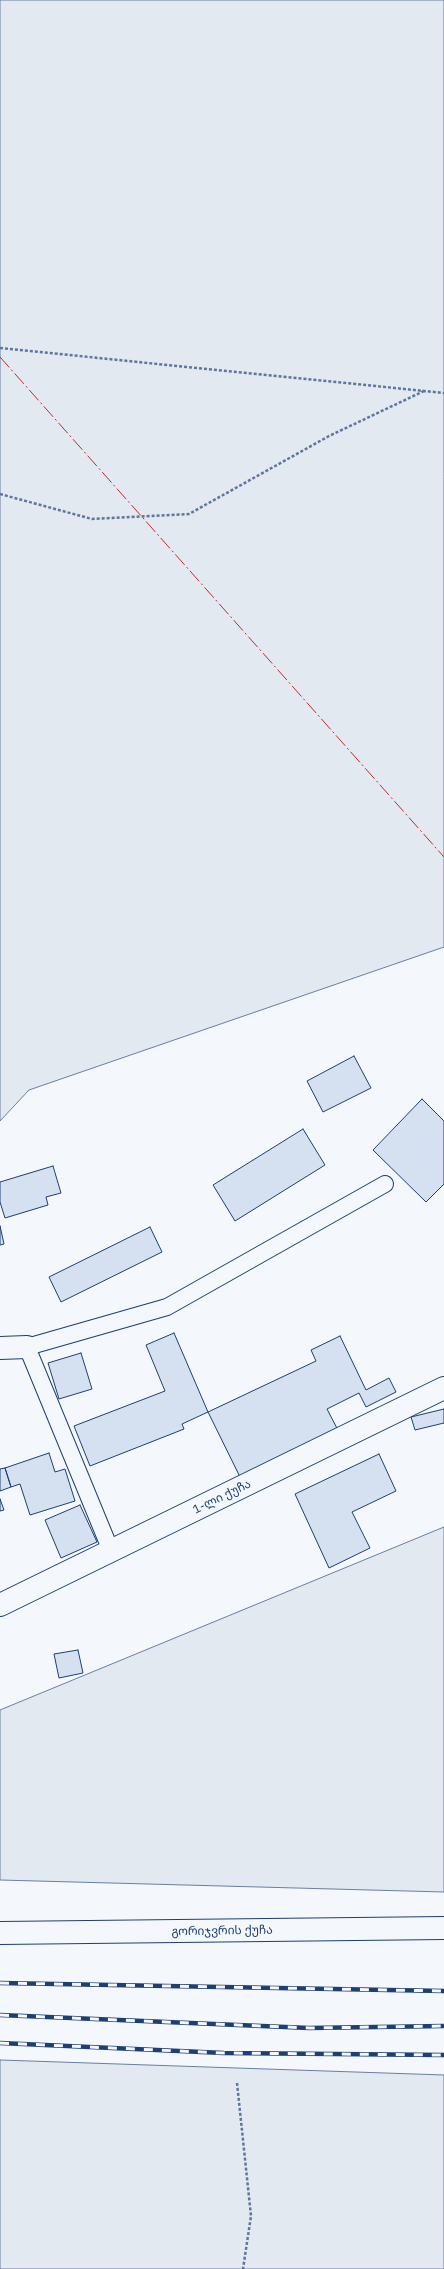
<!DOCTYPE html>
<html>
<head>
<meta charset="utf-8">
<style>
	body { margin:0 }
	canvas { display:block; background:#f4f7fb }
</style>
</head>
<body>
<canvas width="444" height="2269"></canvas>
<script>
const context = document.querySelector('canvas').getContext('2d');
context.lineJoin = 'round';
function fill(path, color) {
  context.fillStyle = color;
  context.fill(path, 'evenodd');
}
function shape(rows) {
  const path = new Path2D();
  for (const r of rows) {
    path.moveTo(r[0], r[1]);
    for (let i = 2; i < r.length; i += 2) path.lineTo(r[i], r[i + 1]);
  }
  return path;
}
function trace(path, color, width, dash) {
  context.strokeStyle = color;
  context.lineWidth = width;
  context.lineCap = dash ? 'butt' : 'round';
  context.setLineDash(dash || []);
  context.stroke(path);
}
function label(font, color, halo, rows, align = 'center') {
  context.font = font + ' "IBM Plex Sans","Noto Sans Georgian",sans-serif';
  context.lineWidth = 3;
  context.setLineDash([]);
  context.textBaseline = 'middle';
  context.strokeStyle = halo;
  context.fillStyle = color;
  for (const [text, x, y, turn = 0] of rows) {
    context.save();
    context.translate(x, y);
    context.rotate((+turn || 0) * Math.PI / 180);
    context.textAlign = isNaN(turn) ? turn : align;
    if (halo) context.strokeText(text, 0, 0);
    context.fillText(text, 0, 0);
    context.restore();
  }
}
const green = shape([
	[0,0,444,0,444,947,29,1090,0,1121,0,0],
	[444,1527,444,1892,0,1880,0,1710,444,1527],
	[0,2060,444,2075,444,2269,0,2269,0,2060]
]);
const building = shape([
	[354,1056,371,1088,323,1112,307,1081,354,1056],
	[422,1099,444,1121,444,1184,426,1202,373,1150,422,1099],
	[303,1129,325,1165,235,1221,213,1185,303,1129],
	[53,1166,61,1193,46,1197,48,1205,5,1218,0,1202,0,1182,53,1166],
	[0,1226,4,1244,0,1245,0,1226],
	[150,1227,162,1252,61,1302,49,1277,150,1227],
	[174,1333,208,1412,182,1424,184,1429,90,1466,74,1426,165,1391,146,1345,174,1333],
	[340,1336,366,1390,389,1378,396,1392,366,1407,359,1393,327,1409,340,1434,242,1481,208,1412,316,1361,311,1350,340,1336],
	[81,1353,92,1389,59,1399,48,1363,81,1353],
	[444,1409,444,1423,415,1430,411,1417,444,1409],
	[49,1453,55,1472,65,1469,75,1501,30,1515,20,1484,11,1487,5,1468,49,1453],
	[379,1454,396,1491,352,1512,370,1548,329,1568,295,1494,379,1454],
	[5,1468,11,1487,0,1491,0,1469,5,1468],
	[0,1499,4,1510,0,1511,0,1499],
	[80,1505,97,1542,61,1558,45,1520,80,1505],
	[78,1650,83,1673,59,1678,54,1654,78,1650]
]);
const path = shape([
	[0,348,444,393],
	[0,494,92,519,189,514,329,436,424,391],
	[237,2083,251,2216,243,2269]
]);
const lane = shape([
	[111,1551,27,1347,167,1307,385,1184]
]);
const street = shape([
	[0,1348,27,1347],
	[0,1605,444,1388]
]);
const secondary = shape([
	[0,1933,444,1928]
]);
const rail = shape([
	[0,1983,444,1991],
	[0,2015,309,2028,444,2026],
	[0,2043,224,2053,444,2055]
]);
const power = shape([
	[0,357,444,857]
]);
const streetNames = [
	["1-ლი ქუჩა",222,1497,-26],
	["გორიჯვრის ქუჩა",222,1931,-1]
];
fill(green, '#e3e9f0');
trace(green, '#687fa3', 1);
fill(building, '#d5e0f0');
trace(building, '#1d3f73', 1);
trace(lane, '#1d3f73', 18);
trace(street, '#1d3f73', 24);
trace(secondary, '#1d3f73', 24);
trace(path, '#5e769c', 2.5, [3, 2]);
trace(lane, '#f4f7fb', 16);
trace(street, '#f4f7fb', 22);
trace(secondary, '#f4f7fb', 22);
trace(rail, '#1d3f73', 4.5);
trace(rail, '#f4f7fb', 3, [9]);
trace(power, '#c62828', 1, [14, 3, 2, 3]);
label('12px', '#1d3f73', '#f4f7fb', streetNames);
</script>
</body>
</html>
